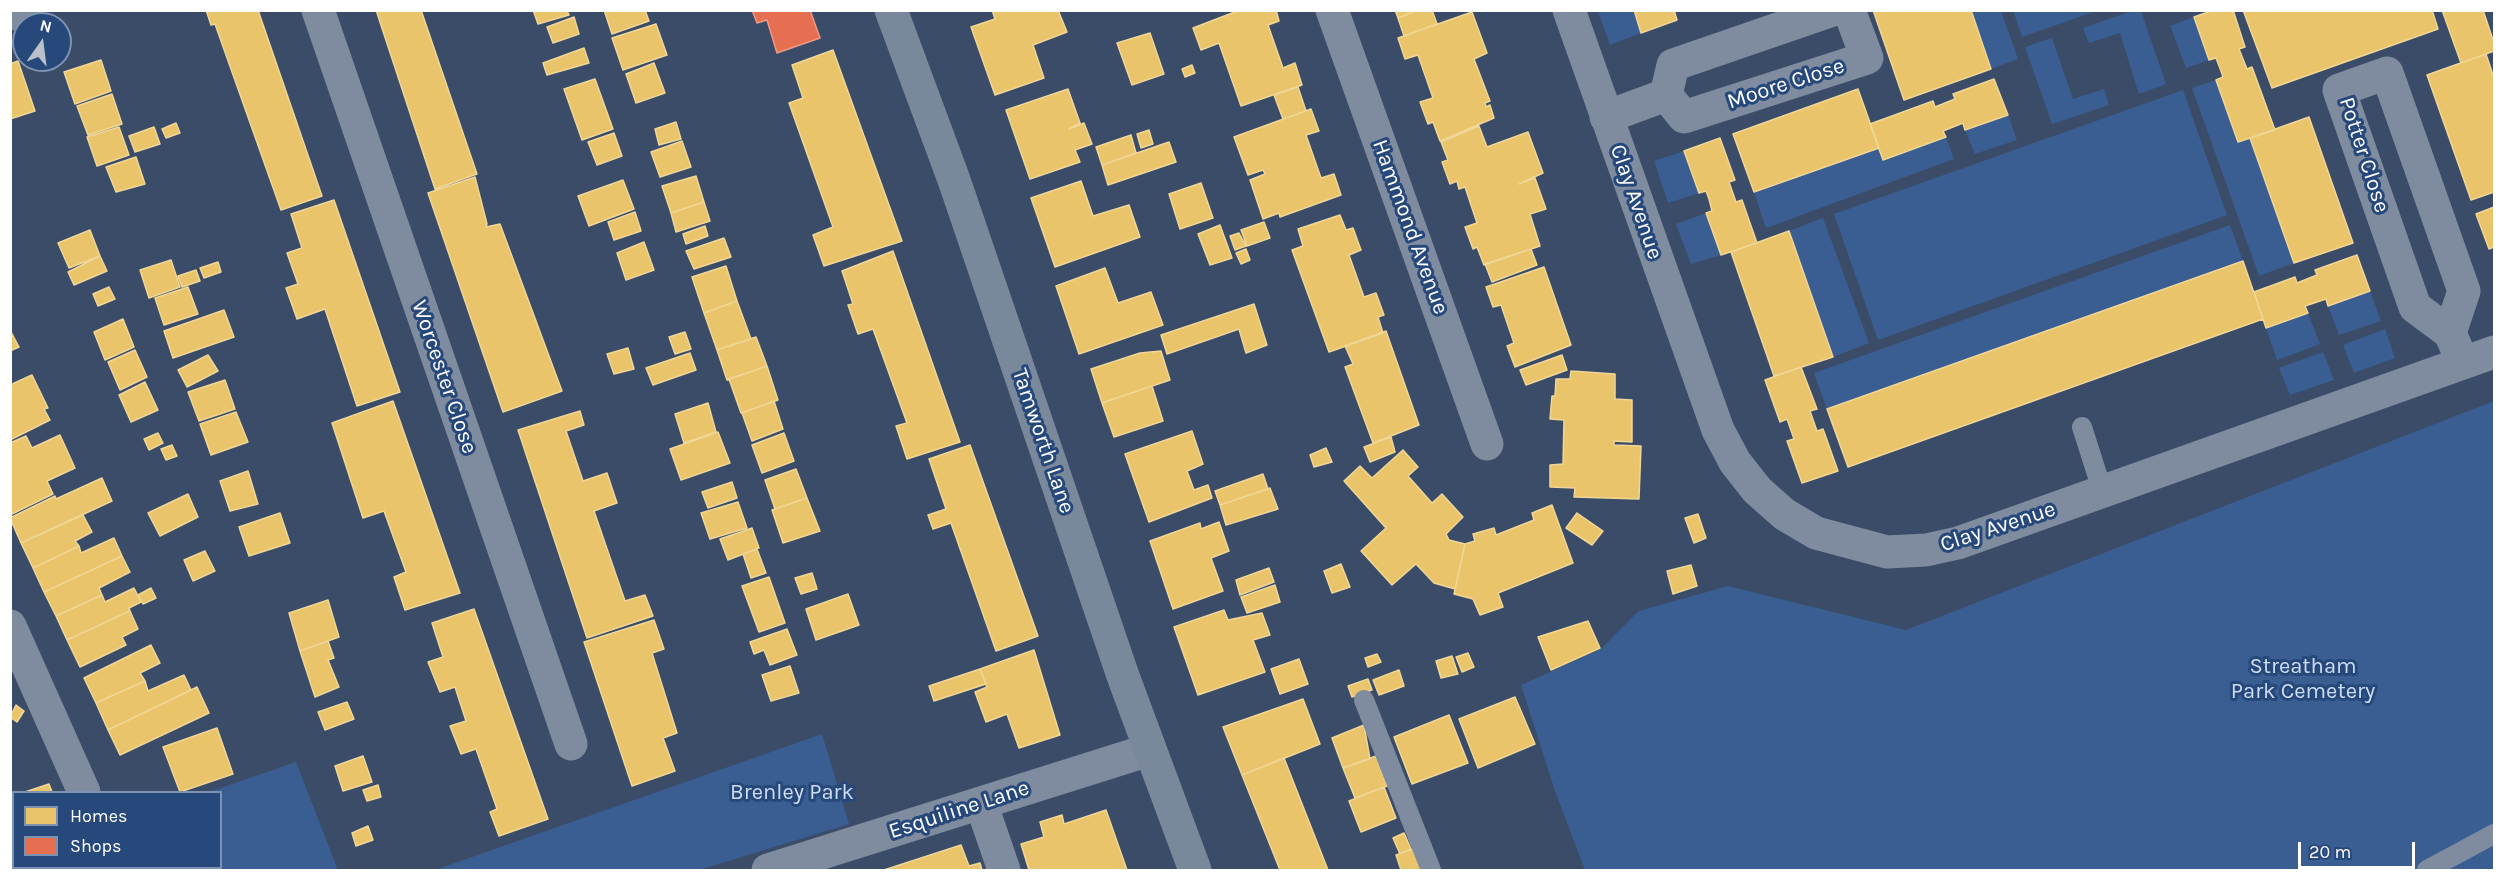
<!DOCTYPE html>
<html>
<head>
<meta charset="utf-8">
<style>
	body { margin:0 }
	#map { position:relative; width:2505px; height:881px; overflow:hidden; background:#3a4c68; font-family:Karla,sans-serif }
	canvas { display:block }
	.frame { position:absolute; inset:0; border:12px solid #fff; pointer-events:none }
	.legend { position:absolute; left:12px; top:791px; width:210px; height:78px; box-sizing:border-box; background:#27487b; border:2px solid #7d91b0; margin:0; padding:8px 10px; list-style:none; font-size:18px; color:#fff }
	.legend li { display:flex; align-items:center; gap:12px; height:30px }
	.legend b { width:30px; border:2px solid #7d91b0 }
	.north { position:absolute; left:12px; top:12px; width:60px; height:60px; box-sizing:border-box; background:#27487b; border:2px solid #7d91b0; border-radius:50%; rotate:14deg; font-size:16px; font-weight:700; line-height:24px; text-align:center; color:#fff }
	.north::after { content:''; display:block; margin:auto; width:21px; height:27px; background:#bac0ca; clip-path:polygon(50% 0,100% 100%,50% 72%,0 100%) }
	.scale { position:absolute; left:2298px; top:842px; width:117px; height:27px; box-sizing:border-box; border:3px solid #fff; border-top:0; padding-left:8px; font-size:18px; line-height:21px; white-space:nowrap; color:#fff; -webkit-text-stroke:4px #27487b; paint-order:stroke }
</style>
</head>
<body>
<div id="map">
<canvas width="2505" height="881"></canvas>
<div class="frame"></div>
<ul class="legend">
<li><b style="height:16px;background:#e9c46a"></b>Homes</li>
<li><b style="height:16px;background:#e76f51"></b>Shops</li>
</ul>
<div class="north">N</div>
<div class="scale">20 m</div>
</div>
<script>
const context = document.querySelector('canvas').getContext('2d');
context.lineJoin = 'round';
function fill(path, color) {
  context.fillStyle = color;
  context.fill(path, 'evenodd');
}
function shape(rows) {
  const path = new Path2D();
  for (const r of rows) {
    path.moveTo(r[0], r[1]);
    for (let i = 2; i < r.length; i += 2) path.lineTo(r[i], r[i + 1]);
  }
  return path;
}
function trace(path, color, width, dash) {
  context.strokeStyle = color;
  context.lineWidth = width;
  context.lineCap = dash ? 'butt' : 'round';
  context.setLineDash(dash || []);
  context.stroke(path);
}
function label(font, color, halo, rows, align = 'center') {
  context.font = font + ' Karla,sans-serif';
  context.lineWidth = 6;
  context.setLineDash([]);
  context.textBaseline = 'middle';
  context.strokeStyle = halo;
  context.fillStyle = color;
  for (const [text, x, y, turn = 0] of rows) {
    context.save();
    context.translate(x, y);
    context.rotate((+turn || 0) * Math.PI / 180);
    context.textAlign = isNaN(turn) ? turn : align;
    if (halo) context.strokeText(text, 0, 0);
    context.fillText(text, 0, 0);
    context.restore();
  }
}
const green = shape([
	[2013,10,2096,10,2096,11,2022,37],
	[1598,11,1634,11,1641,33,1610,45],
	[1971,11,2001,11,2018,59,1991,69],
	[2132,11,2141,11,2166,84,2139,94,2120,33,2089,43,2083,28],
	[2194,17,2209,60,2186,68,2170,26],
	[2052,38,2073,99,2104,89,2109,105,2052,124,2025,47],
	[2216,80,2238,142,2250,138,2294,263,2259,276,2192,88],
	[2183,90,2227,215,1878,340,1834,214],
	[2008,115,2017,140,1975,154,1965,130],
	[1946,137,1954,159,1766,228,1754,192,1879,148,1883,160],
	[1684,151,1699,193,1668,203,1654,161],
	[1706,213,1721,255,1691,264,1676,224],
	[1823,218,1869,343,1833,357,1789,231],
	[2230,225,2243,261,1827,409,1814,373],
	[2370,291,2381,321,2339,335,2328,306],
	[2308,313,2320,344,2277,360,2266,328],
	[2385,329,2395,358,2354,373,2343,345],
	[2323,352,2334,380,2290,395,2279,368],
	[2494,401,2494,870,1585,870,1555,791,1521,685,1601,649,1639,611,1728,586,1906,630],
	[822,734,849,824,699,870,435,870],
	[296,762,338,870,11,870,11,863,13,862,14,868,220,868,220,792,209,792]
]);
const homes = shape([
	[206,10,258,10,322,196,281,210,215,24,211,25,206,10],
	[376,10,421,10,477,174,435,189,376,10],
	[533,10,567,10,569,15,538,24,533,10],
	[604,10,645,10,649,21,612,34,604,10],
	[992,10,1058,10,1067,32,1033,45,1044,78,995,95,971,27,995,19,992,10],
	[1240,10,1276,10,1279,21,1268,25,1283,68,1295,63,1302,85,1241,106,1219,43,1201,50,1193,28,1240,10],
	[1395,10,1418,10,1398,18,1395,10],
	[1418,10,1432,10,1437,24,1404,36,1398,18,1418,10],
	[1634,10,1674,10,1677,20,1641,33,1634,10],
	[1873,10,1971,10,1991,69,1904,100,1873,10],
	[2214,10,2233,10,2245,47,2239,49,2247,69,2252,67,2275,130,2238,142,2216,80,2223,77,2221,71,2216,58,2209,60,2194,17,2214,10],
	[2243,10,2432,10,2438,29,2272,88,2243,10],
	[2442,10,2483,10,2494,43,2494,51,2461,63,2442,10],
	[1472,12,1487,53,1474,59,1490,101,1485,103,1486,107,1490,105,1494,118,1440,141,1433,122,1428,124,1420,102,1433,98,1418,55,1405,59,1398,38,1472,12],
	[574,17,579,34,553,43,547,27,574,17],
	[656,24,667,55,623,70,612,38,656,24],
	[1150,33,1164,74,1132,85,1117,43,1150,33],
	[584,48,589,63,547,75,543,63,584,48],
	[833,50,902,241,824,266,813,235,833,227,789,103,803,98,792,65,833,50],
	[2486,54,2494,78,2494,192,2471,200,2427,75,2486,54],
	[101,60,111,91,75,104,64,72,101,60],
	[18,61,35,111,10,119,10,64,18,61],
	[654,63,665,93,636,103,626,74,654,63],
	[1192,65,1195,73,1185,77,1182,69,1192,65],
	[595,79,613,129,582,140,564,89,595,79],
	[1994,79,2008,115,1965,130,1963,123,1943,131,1946,137,1883,160,1870,124,1933,101,1935,107,1955,99,1953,94,1994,79],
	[1298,87,1306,111,1283,119,1274,95,1298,87],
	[1068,89,1080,123,1069,129,1084,123,1092,144,1075,150,1080,162,1030,179,1006,110,1068,89],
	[1858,89,1879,148,1754,192,1733,134,1858,89],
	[112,94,122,124,88,135,77,106,112,94],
	[1311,109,1319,131,1306,135,1321,178,1334,174,1341,195,1280,217,1279,213,1263,219,1250,180,1265,174,1263,170,1248,175,1234,137,1311,109],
	[2309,117,2353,243,2294,263,2250,138,2309,117],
	[676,122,681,139,659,145,655,129,676,122],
	[176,123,180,133,166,138,162,129,176,123],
	[1479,126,1487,147,1528,132,1543,173,1519,184,1535,178,1546,209,1530,214,1540,246,1484,265,1477,247,1473,249,1465,227,1477,223,1465,187,1459,189,1457,181,1450,184,1442,162,1448,160,1441,142,1479,126],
	[119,127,129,155,97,166,87,137,119,127],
	[154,127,160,144,135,152,129,136,154,127],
	[1149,130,1153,144,1141,148,1137,134,1149,130],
	[614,133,622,156,597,165,588,142,614,133],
	[1131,135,1136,153,1102,165,1096,147,1131,135],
	[1720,138,1735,180,1729,182,1736,202,1742,200,1757,243,1721,255,1706,213,1712,211,1709,199,1706,191,1699,193,1684,151,1720,138],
	[682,141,691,167,660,177,651,152,682,141],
	[1169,142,1176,162,1108,185,1102,165,1169,142],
	[136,157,145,184,116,192,106,167,136,157],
	[696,176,704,202,671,213,662,186,696,176],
	[475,177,487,224,486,227,500,224,562,391,503,412,428,193,475,177],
	[623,180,634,209,589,226,578,196,623,180],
	[1081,181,1093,216,1129,205,1140,237,1055,267,1031,198,1081,181],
	[1201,183,1213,218,1180,229,1169,194,1201,183],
	[334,200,400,392,357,406,325,309,297,319,286,288,298,284,287,253,302,248,291,214,334,200],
	[704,202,710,221,676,232,671,213,704,202],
	[2494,207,2494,247,2489,249,2476,214,2494,207],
	[635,212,641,231,614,240,608,222,635,212],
	[1340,215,1346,230,1353,228,1361,250,1349,255,1364,297,1376,293,1384,315,1378,317,1383,333,1329,352,1292,250,1303,246,1298,229,1340,215],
	[1264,222,1270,238,1247,246,1241,230,1264,222],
	[1220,225,1232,258,1210,265,1198,234,1220,225],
	[705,226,708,236,686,244,683,234,705,226],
	[90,230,100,256,69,268,58,243,90,230],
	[1789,231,1833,357,1774,376,1731,252,1789,231],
	[1239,233,1246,246,1235,250,1230,236,1239,233],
	[724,238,731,257,694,269,686,251,724,238],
	[644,242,654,270,626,280,617,253,644,242],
	[1246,249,1250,260,1241,264,1236,253,1246,249],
	[1531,249,1537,265,1492,282,1485,264,1531,249],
	[893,251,960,442,907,459,896,426,907,423,873,329,858,334,848,305,853,304,842,271,893,251],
	[2357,255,2370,291,2328,306,2326,299,2305,306,2308,313,2266,328,2254,292,2295,277,2297,283,2317,275,2315,270,2357,255],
	[100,256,107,271,74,285,68,272,100,256],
	[171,260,180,287,149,298,140,270,171,260],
	[2243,261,2263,319,1848,467,1827,409,2243,261],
	[218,262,221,272,204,278,200,268,218,262],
	[726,266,737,301,704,313,692,277,726,266],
	[1544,267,1571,345,1515,367,1507,346,1514,343,1501,305,1493,307,1486,287,1544,267],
	[1105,268,1118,303,1151,292,1163,325,1079,354,1056,286,1105,268],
	[196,270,200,281,182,287,178,276,196,270],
	[109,287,115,299,98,306,93,294,109,287],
	[188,287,198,314,164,325,155,298,188,287],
	[737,301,751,339,717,350,704,313,737,301],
	[1254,304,1267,345,1246,353,1239,329,1167,354,1161,335,1254,304],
	[224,310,234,337,173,358,164,331,224,310],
	[123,319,134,347,105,360,94,332,123,319],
	[10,330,19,347,10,351,10,330],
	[1386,331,1419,425,1373,443,1345,367,1353,364,1345,346,1386,331],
	[685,332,691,349,675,354,669,337,685,332],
	[756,337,767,366,727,380,717,350,756,337],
	[628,348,634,369,614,374,607,354,628,348],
	[135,350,147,377,120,390,108,362,135,350],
	[1161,351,1170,380,1102,403,1091,369,1140,353,1161,351],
	[690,353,696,370,653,385,646,368,690,353],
	[208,355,218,371,187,387,178,370,208,355],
	[1562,355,1567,370,1526,385,1520,370,1562,355],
	[767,366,778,400,741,413,729,379,767,366],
	[1801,367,1817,409,1810,411,1817,431,1823,429,1838,471,1802,483,1787,441,1794,439,1787,419,1780,422,1765,380,1801,367],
	[1571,371,1615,374,1615,399,1632,400,1632,442,1614,441,1614,445,1641,446,1639,499,1574,497,1575,488,1550,487,1550,465,1563,464,1564,420,1550,419,1552,396,1555,396,1556,379,1570,379,1571,371],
	[32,375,48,408,44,409,50,420,10,440,10,385,32,375],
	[225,380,235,409,199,421,188,392,225,380],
	[145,382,158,410,131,422,119,395,145,382],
	[1152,386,1163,421,1114,437,1102,403,1152,386],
	[393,401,460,593,405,610,394,577,406,572,384,511,363,518,332,423,393,401],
	[774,401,783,429,752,441,742,413,774,401],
	[708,403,716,432,684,443,675,414,708,403],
	[580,411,584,425,566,431,583,481,607,473,617,503,594,511,625,601,645,595,653,616,587,638,518,430,580,411],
	[236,412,248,442,211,455,200,424,236,412],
	[1192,431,1203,464,1187,471,1194,490,1208,485,1212,498,1149,522,1125,454,1192,431],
	[718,432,730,463,681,480,670,449,718,432],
	[158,433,163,443,149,450,144,439,158,433],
	[784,433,794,461,762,473,752,445,784,433],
	[60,435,75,468,47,481,53,494,10,515,10,443,26,436,32,448,60,435],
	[1391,437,1395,452,1370,462,1364,447,1391,437],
	[172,445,177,456,166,460,161,449,172,445],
	[970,445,1038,636,996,651,951,523,933,529,928,515,946,509,929,459,970,445],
	[1326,448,1332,462,1314,467,1310,455,1326,448],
	[1403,450,1418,467,1408,476,1432,503,1442,494,1463,517,1446,534,1449,540,1465,544,1455,589,1434,583,1416,564,1392,585,1361,551,1386,528,1344,481,1360,466,1372,478,1403,450],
	[796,469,807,498,775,509,765,480,796,469],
	[248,471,258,504,230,511,220,481,248,471],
	[1263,474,1268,489,1220,505,1215,491,1263,474],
	[102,478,112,501,21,543,10,518,55,496,56,499,102,478],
	[732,482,737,498,708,508,702,492,732,482],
	[1270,488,1278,509,1226,525,1220,505,1270,488],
	[188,494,198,517,160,536,148,513,188,494],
	[807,498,820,531,783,543,772,510,807,498],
	[738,502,747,528,710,539,701,513,738,502],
	[1552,505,1573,563,1498,593,1503,607,1480,615,1473,599,1454,594,1465,544,1475,541,1473,534,1494,528,1496,535,1534,520,1532,513,1552,505],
	[280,513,290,543,249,556,239,527,280,513],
	[1577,513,1603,531,1592,545,1566,528,1577,513],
	[1698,514,1706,538,1694,543,1685,518,1698,514],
	[83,515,92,532,75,541,79,546,33,568,21,543,83,515],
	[1219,522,1229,551,1211,558,1223,591,1173,609,1150,541,1200,523,1201,529,1219,522],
	[752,528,759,548,728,560,720,539,752,528],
	[114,538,122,556,44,592,33,568,79,546,81,553,114,538],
	[757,549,766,573,751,578,743,554,757,549],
	[205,551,215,571,193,581,184,560,205,551],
	[122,556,130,572,99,588,102,595,56,616,44,592,122,556],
	[1341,564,1350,587,1332,593,1324,571,1341,564],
	[1691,565,1697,586,1673,594,1667,571,1691,565],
	[1269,568,1274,582,1240,595,1236,580,1269,568],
	[812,573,817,589,801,594,795,578,812,573],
	[769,577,785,623,759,632,742,586,769,577],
	[1275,585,1280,602,1247,613,1241,597,1275,585],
	[134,588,141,602,129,608,130,611,67,640,56,616,102,595,105,602,134,588],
	[151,588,156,598,143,604,138,595,151,588],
	[848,594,859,625,816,640,806,609,848,594],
	[328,600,339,637,300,651,289,613,328,600],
	[474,609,548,819,499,836,490,812,497,809,476,749,461,754,450,726,466,721,455,687,440,692,428,662,443,657,432,623,474,609],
	[1224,610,1228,620,1262,613,1270,635,1253,640,1265,672,1198,695,1174,627,1224,610],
	[130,611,138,629,122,637,126,645,80,667,67,640,130,611],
	[654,620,664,649,652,653,677,733,663,738,675,771,632,786,584,642,654,620],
	[1588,621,1600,648,1551,670,1538,637,1588,621],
	[787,629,797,655,770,665,764,650,754,654,750,642,787,629],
	[328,641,334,658,328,660,339,687,315,697,300,651,328,641],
	[151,645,160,663,140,673,145,681,96,703,84,678,151,645],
	[1034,650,1060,735,1019,748,1007,714,986,722,975,692,987,687,980,669,1034,650],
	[1468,653,1474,667,1462,672,1456,657,1468,653],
	[1377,654,1381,662,1368,667,1365,658,1377,654],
	[1452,656,1458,674,1441,678,1436,661,1452,656],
	[1299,659,1308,684,1280,694,1271,669,1299,659],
	[790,666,799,693,771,701,762,675,790,666],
	[980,669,986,684,934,701,929,686,980,669],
	[1399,670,1404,686,1379,695,1373,680,1399,670],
	[184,675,191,690,108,730,96,703,145,681,148,691,184,675],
	[1368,679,1372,690,1352,697,1348,686,1368,679],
	[197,687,209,713,120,755,108,730,197,687],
	[1515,697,1535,744,1478,768,1459,719,1515,697],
	[1303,699,1320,744,1242,775,1223,727,1303,699],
	[347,702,354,719,325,730,318,712,347,702],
	[16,705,24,711,17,722,10,717,16,705],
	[1449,715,1468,763,1412,784,1394,737,1449,715],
	[1364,725,1370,759,1343,768,1332,738,1364,725],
	[217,728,233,774,180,792,163,747,217,728],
	[363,756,372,782,343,791,335,766,363,756],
	[1376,756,1387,786,1355,798,1343,768,1376,756],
	[1284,758,1328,870,1280,870,1242,775,1284,758],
	[49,784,52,792,25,792,49,784],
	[378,785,381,797,367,801,363,790,378,785],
	[1384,787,1396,818,1361,832,1349,801,1384,787],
	[14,796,14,850,10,851,10,797,14,796],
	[1106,810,1127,870,1029,870,1021,844,1044,837,1040,822,1062,815,1064,824,1106,810],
	[368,826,373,840,356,846,352,833,368,826],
	[1404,833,1411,849,1400,854,1393,838,1404,833],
	[961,845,969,866,980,863,982,870,884,870,961,845],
	[1413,849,1421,870,1401,870,1396,855,1413,849]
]);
const shops = shape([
	[752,10,810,10,820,38,777,53,767,20,757,23,752,10]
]);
const lane = shape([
	[2082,427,2103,493],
	[1364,700,1431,870],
	[2427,870,2494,834]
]);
const street = shape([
	[318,10,571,744],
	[1332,10,1487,444],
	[1569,10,1718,430,1735,462,1757,490,1784,514,1816,533,1887,552,1926,550,1958,543,2494,352],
	[10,14,25,10],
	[1666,95,1673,65,1833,10],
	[1606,117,1666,95,1684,117,1867,58,1849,10],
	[2450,333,2415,307,2339,90,2387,73,2464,291,2450,333,2463,363],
	[10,626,84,792],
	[981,803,1004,870],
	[768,870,1149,750]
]);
const secondary = shape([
	[891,10,954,180,1123,676,1195,870]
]);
const streetNames = [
	["Moore Close",1786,84,-18],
	["Potter Close",2364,155,72],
	["Clay Avenue",1636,202,71],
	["Hammond Avenue",1410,227,70],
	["Worcester Close",444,377,71],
	["Tamworth Lane",1043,441,71],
	["Clay Avenue",1998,527,-18],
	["Esquiline Lane",959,810,-18]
];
const parkNames = [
	["Streatham",2303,667],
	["Park Cemetery",2303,692],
	["Brenley Park",792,793]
];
fill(green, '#3a5e92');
fill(homes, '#e9c46a');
trace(homes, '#f0d697', 1.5);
fill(shops, '#e76f51');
trace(shops, '#ee9a85', 1.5);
trace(lane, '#7f8c9f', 20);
trace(street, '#7f8c9f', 33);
trace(secondary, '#7a889b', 33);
label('22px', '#fff', '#27487b', streetNames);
label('22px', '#cdddf3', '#27487b', parkNames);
</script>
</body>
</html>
